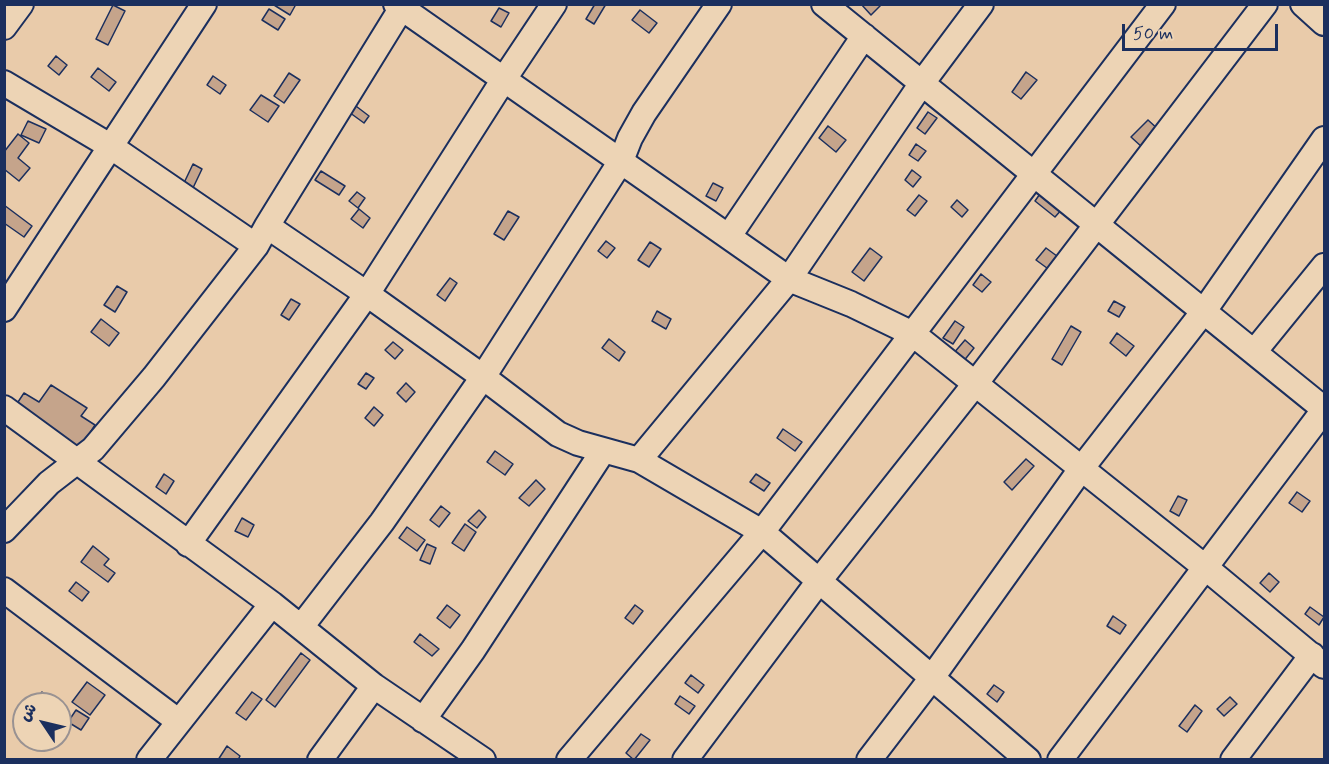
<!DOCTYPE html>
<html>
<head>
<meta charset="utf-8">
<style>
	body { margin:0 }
	#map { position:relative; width:1329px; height:764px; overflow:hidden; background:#e9cbaa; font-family:Mynerve,"Playpen Sans Arabic",sans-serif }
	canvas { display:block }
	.frame { position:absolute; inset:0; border:6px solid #1b2f5e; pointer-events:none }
	.north { position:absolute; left:12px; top:692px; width:60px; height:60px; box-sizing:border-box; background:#edd4b5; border:2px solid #999292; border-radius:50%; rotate:305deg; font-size:16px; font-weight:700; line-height:24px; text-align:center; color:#1b2f5e }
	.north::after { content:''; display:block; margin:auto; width:21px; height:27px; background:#1b2f5e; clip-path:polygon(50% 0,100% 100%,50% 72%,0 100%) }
	.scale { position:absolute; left:1122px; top:24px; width:156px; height:27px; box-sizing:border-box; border:3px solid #1b2f5e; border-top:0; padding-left:8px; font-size:18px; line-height:21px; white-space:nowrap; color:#1b2f5e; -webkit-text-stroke:4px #edd4b5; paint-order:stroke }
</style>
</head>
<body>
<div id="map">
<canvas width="1329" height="764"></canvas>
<div class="frame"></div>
<div class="north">ش</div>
<div class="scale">50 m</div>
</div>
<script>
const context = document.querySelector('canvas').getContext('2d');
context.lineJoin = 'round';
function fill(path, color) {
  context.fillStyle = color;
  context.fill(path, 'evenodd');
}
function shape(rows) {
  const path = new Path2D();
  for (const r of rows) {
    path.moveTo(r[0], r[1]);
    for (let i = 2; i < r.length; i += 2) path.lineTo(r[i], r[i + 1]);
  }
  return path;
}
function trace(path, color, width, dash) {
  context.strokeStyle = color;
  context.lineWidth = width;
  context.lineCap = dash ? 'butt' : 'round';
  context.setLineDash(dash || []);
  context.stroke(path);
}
const building = shape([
	[293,4,295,6,290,15,274,5,293,4],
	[595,4,606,4,594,24,586,19,595,4],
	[861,4,882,4,871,15,861,4],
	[113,5,125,11,108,45,96,39,113,5],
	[499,8,509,13,501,27,491,21,499,8],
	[269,9,285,19,278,30,262,20,269,9],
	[640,10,657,23,649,33,632,20,640,10],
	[56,56,67,65,59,75,48,66,56,56],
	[98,68,116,82,109,91,91,77,98,68],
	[1026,72,1037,80,1021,99,1012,92,1026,72],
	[289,73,300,80,284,103,274,96,289,73],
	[213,76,226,85,220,94,207,85,213,76],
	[261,95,279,106,268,122,250,110,261,95],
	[348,100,369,116,364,123,342,107,348,100],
	[928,112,937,118,925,134,917,128,928,112],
	[1148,120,1160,131,1143,148,1131,137,1148,120],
	[28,121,46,129,39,143,21,135,28,121],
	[828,126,846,140,836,152,819,138,828,126],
	[18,134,29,143,18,158,30,168,19,181,4,169,4,152,18,134],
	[916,144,926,151,918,161,909,155,916,144],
	[193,164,202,169,192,190,183,185,193,164],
	[912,170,921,177,913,187,905,180,912,170],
	[321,171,345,186,339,195,315,180,321,171],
	[713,183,723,188,716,201,706,196,713,183],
	[1042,191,1063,208,1055,217,1035,201,1042,191],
	[357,192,365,198,358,208,349,201,357,192],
	[919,195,927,201,915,216,907,210,919,195],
	[957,200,968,210,962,217,951,207,957,200],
	[4,205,32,226,24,237,4,223,4,205],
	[359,209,370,218,363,228,351,219,359,209],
	[508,211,519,217,504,240,494,234,508,211],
	[606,241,615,248,607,258,598,251,606,241],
	[650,242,661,249,649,267,638,260,650,242],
	[870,248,882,257,864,281,852,272,870,248],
	[1046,248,1061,259,1051,271,1036,260,1046,248],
	[981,274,991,282,982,292,973,285,981,274],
	[450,278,457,283,445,301,437,295,450,278],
	[117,286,127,292,115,312,104,305,117,286],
	[291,299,300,304,289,320,281,315,291,299],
	[1114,301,1125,307,1119,317,1108,311,1114,301],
	[657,311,671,319,666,329,652,321,657,311],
	[101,319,119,333,109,346,91,332,101,319],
	[955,321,964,327,953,344,943,338,955,321],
	[1071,326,1081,332,1062,365,1052,359,1071,326],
	[1117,333,1134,346,1126,356,1110,343,1117,333],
	[609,339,625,352,619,361,602,348,609,339],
	[965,340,974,348,963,362,953,354,965,340],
	[393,342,403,350,395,359,385,350,393,342],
	[366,373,374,378,366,389,358,384,366,373],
	[406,383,415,392,406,402,397,393,406,383],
	[51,385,87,408,81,416,95,425,79,450,14,408,24,393,39,402,51,385],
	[374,407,383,415,374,426,365,418,374,407],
	[783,429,802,442,795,451,777,438,783,429],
	[495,451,513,464,505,475,487,462,495,451],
	[1026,459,1034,466,1012,490,1004,482,1026,459],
	[164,474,174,481,166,494,156,487,164,474],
	[756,474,770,483,764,491,750,482,756,474],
	[536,480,545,489,529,506,519,498,536,480],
	[1297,492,1310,501,1302,512,1289,503,1297,492],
	[1178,496,1187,500,1179,516,1170,511,1178,496],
	[441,506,450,513,439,527,430,520,441,506],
	[479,510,486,517,477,528,468,521,479,510],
	[242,518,254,525,248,537,235,531,242,518],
	[465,524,476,532,464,551,452,543,465,524],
	[407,527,425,540,417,551,399,538,407,527],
	[427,544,436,548,430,564,420,560,427,544],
	[93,546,109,559,104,565,115,573,108,582,81,562,93,546],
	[1269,573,1279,582,1270,592,1260,583,1269,573],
	[76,582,89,592,82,601,69,591,76,582],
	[447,605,460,615,450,628,437,618,447,605],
	[635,605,643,611,633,624,625,618,635,605],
	[1310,607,1324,617,1319,625,1305,614,1310,607],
	[1113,616,1126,625,1120,634,1107,626,1113,616],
	[420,634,439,649,432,656,414,642,420,634],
	[301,653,310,660,275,707,266,700,301,653],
	[691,675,704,685,698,693,685,683,691,675],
	[87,682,105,695,90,715,72,702,87,682],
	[994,685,1004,692,997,702,987,694,994,685],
	[42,692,50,698,45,704,33,704,42,692],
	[252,692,262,699,246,720,236,713,252,692],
	[680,696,695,706,689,714,675,704,680,696],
	[1230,697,1237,704,1224,716,1217,709,1230,697],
	[1195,705,1202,711,1187,732,1179,726,1195,705],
	[76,710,89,718,81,730,68,722,76,710],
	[641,734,650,740,634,760,626,753,641,734],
	[227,746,240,756,238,760,218,760,227,746]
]);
const minor = shape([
	[396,4,789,279,851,304,913,334,1206,568,1324,666],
	[824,4,1324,409],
	[1303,4,1324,23],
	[4,27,21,4],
	[4,83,110,146,256,246],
	[267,226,367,294,483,377,558,434,578,443,639,460,762,532,1028,760],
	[729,236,864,36],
	[4,309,204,4],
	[1254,352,1324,266],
	[4,408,272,604,374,686,483,760],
	[639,460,789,279,922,83,981,4],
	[4,530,49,483,93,449,154,377,256,246,267,226,404,4],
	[188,544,367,294,504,79,554,4],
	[4,590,178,721],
	[301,627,382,522,483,377,621,161,630,138,644,113,719,4],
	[423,720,473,650,603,451],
	[149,760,272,604],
	[320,760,374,686],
	[569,760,762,532,1163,4],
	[685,760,819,581,975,384,1265,4],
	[869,760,931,679,1081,469,1204,311,1324,139],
	[1060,760,1324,410],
	[1233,760,1312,655]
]);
fill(building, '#c5a48b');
trace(building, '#1b2f5e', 1.5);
trace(minor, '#1b2f5e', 28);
trace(minor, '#edd4b5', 24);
</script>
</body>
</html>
